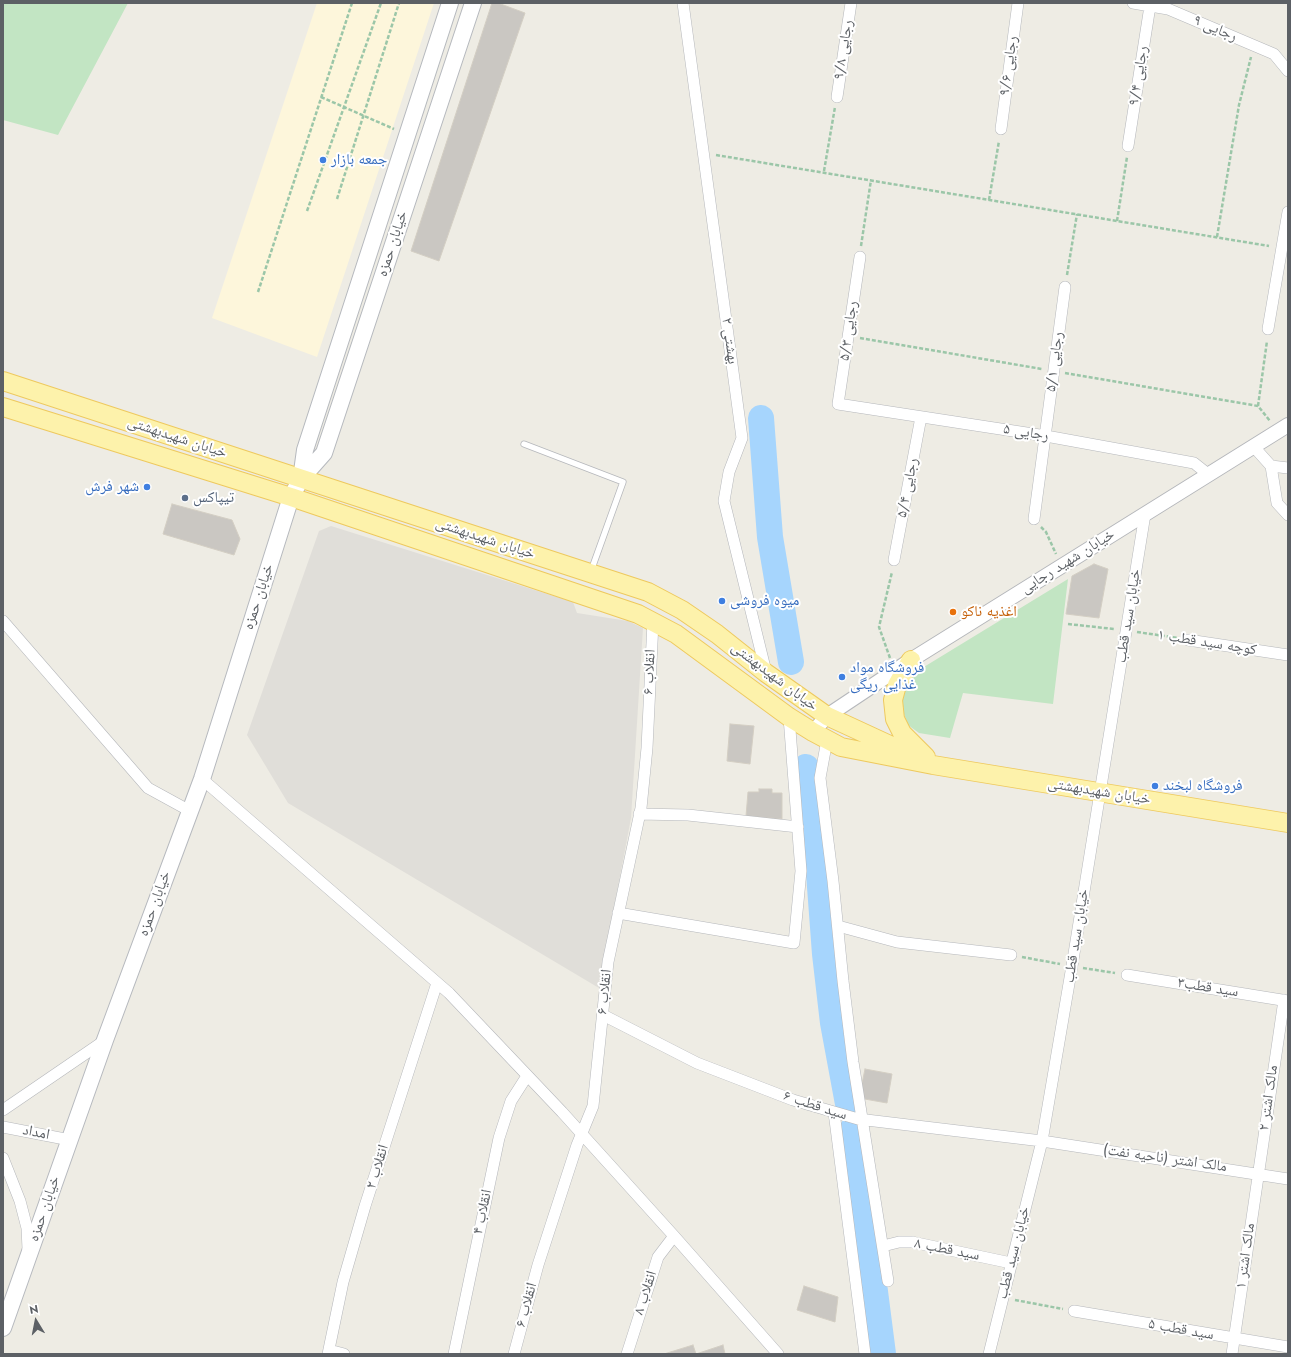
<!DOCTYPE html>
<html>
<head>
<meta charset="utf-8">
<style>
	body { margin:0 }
	#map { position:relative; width:1291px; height:1357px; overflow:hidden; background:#eeece4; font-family:Jost,sans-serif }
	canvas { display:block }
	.frame { position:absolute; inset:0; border:4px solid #5c6065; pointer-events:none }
	.north { position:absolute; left:16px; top:1301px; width:40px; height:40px; -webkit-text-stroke:3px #fff; paint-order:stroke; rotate:350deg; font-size:11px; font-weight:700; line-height:16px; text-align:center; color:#5c6065 }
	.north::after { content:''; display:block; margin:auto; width:14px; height:18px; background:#5c6065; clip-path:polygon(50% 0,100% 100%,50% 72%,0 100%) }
</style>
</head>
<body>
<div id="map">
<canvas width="1291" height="1357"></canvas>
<div class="frame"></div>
<div class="north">N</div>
</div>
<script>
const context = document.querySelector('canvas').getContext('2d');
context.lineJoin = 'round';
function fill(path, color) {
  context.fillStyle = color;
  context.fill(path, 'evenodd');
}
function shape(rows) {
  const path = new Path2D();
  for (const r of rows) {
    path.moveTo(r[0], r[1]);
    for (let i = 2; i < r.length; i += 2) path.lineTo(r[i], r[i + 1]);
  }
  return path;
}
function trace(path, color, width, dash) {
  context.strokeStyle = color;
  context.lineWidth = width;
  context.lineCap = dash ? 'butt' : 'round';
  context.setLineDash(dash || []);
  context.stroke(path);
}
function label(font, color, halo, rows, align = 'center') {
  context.font = font + ' Jost,"Noto Naskh Arabic",sans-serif';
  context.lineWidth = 4;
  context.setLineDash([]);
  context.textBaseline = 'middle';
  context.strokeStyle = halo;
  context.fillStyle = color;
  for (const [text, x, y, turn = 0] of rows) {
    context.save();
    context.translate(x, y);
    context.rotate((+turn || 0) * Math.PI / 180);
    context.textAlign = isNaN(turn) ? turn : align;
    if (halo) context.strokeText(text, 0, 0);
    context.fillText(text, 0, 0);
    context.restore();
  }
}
const commercial = shape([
	[317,3,434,3,317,357,212,318]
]);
const industrial = shape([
	[331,526,573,602,577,613,628,621,643,628,631,818,599,988,288,803,247,735,319,531]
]);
const green = shape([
	[3,3,128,3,58,135,3,120],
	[1068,579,1053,704,963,693,950,738,919,733,908,725,904,714,902,699,904,684,914,673]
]);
const river = shape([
	[761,418,770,537,791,662],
	[806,767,818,860,825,954,833,1023,848,1104],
	[852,1130,858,1159,883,1354]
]);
const building = shape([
	[492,3,498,3,525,13,439,261,411,251,492,3],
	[172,504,232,520,240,539,234,555,163,534,172,504],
	[1094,564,1108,569,1099,618,1066,614,1072,576,1094,564],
	[730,724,754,726,750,764,727,761,730,724],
	[759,789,772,789,772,793,782,793,782,819,746,816,748,792,759,792,759,789],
	[865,1069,892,1074,887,1103,859,1098,865,1069],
	[804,1286,838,1297,835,1322,797,1310,804,1286],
	[693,1345,696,1354,664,1354,693,1345],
	[723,1345,725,1354,696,1354,723,1345]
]);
const path = shape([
	[321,97,394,129],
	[716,155,1269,246],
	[824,171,835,107],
	[337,199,399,3],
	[989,200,999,141],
	[307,211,381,3],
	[1117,221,1127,157],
	[1217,237,1239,105,1251,57],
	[861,246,871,180],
	[1067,275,1077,214],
	[258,292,352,3],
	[860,338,1042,369],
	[1065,373,1258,406,1270,421],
	[1258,406,1267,341],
	[1041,527,1046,532,1056,554],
	[1068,624,1114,629],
	[1137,632,1178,638],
	[890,658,879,627,892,572],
	[1022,957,1060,964],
	[1083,968,1115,973],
	[1015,1300,1063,1309]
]);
const service = shape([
	[524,444,623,482,591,571]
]);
const minor = shape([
	[683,3,742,438,729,472,724,501,766,672],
	[1133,3,1168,9,1274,54,1288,71],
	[837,97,851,3],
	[1001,129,1018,3],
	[1128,146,1150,6],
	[860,257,838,404,1046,436,1194,463,1209,475],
	[1268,329,1288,212],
	[1254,447,1271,466,1288,468],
	[1271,466,1277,503,1288,515],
	[1034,519,1065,287],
	[894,560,921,417],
	[3,621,148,788,190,811],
	[1188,640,1288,655],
	[827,740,820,778,833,881,843,981,853,1062,888,1281],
	[202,779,449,993,562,1112,674,1236,778,1354],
	[639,814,688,815,798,827],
	[618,913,794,943,801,871,789,717],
	[838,926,897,942,1011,955],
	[1127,975,1288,1001],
	[603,1015,697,1063,793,1100,858,1119,1042,1141,1288,1179],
	[3,1110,104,1041],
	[834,1112,865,1354],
	[3,1127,70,1140],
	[3,1158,20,1201,27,1228,28,1249],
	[883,1246,899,1242,912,1242,1011,1263],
	[1074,1311,1288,1347],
	[329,1350,344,1354],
	[328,1354,343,1282,365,1206,437,983],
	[454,1354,499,1138,511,1101,527,1076],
	[514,1354,538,1265,577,1145,593,1106,608,962,641,808,647,748,653,622],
	[627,1354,658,1257,674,1236],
	[989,1354,1042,1141,1072,966,1145,514],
	[1232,1354,1284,1000]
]);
const tertiary = shape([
	[813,732,827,716,911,660,1288,425]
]);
const secondary = shape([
	[301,479,305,450,450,3],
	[3,1328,105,1040,202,779,291,497,301,479,324,453,473,3]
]);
const primary = shape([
	[3,381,648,592,682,610,717,634,766,673,827,716,907,753],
	[3,407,291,497,638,614,676,634,789,717,813,732,841,747,933,765,1288,823],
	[911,660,897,685,893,700,895,719,902,733,926,757]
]);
const markers = [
	[323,160,4,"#3f7fe0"],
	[147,487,4,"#3f7fe0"],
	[185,498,4,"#5c6f8a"],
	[722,601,4,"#3f7fe0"],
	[953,612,4,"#e8710a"],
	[842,677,4,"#3f7fe0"],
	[1155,786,4,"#3f7fe0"]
];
const streetNames = [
	["رجایی ۹",1215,29,23],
	["رجایی ۹/۸",844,50,-81],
	["رجایی ۹/۶",1009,66,-82],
	["رجایی ۹/۴",1139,76,-81],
	["خیابان حمزه",393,244,-72],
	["رجایی ۵/۳",849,331,-82],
	["بهشتی ۲",729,341,82],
	["رجایی ۵/۱",1055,362,-83],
	["رجایی ۵",1026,433,9],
	["خیابان شهیدبهشتی",177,438,18],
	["رجایی ۵/۴",908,488,-79],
	["خیابان شهیدبهشتی",485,539,18],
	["خیابان شهید رجایی",1068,562,-32],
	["خیابان حمزه",259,597,-72],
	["خیابان سید قطب",1129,616,-81],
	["کوچه سید قطب ۱",1207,643,9],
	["انقلاب ۶",650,672,-87],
	["خیابان شهیدبهشتی",774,677,37],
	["خیابان شهیدبهشتی",1099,792,9],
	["خیابان حمزه",155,904,-70],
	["خیابان سید قطب",1077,936,-81],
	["سید قطب۳",1208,988,9],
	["انقلاب ۶",605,992,-84],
	["مالک اشتر ۲",1269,1098,-82],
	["سید قطب ۶",815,1106,18],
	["امداد",36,1133,11],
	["مالک اشتر (ناحیه نفت)",1165,1159,8],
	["انقلاب ۲",378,1167,-73],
	["خیابان حمزه",45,1209,-71],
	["انقلاب ۴",483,1212,-78],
	["سید قطب ۸",947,1250,11],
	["خیابان سید قطب",1014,1253,-76],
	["مالک اشتر ۱",1246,1256,-82],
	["انقلاب ۸",646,1293,-72],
	["انقلاب ۶",527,1305,-75],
	["سید قطب ۵",1181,1330,10]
];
const shopNames = [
	["جمعه بازار",331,160],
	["شهر فرش",139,487,"right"],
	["میوه فروشی",730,601],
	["فروشگاه مواد",850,668],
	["غذایی ریگی",850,685],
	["فروشگاه لبخند",1163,786]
];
const serviceNames = [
	["تیپاکس",193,498]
];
const foodNames = [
	["اغذیه ناکو",961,612]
];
fill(commercial, '#fdf6db');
fill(industrial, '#e0ded9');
fill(green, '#c2e5c3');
trace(river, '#a6d5fd', 26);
fill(building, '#cac7c2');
trace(building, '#d3cec3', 1);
trace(service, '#b5b7bb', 7);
trace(minor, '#b5b7bb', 12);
trace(tertiary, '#b5b7bb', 16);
trace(secondary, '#b6b9be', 18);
trace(primary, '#eec95e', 20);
trace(path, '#9bc6a8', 2.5, [4, 2]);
trace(service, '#fff', 5.5);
trace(minor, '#fff', 11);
trace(tertiary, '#fff', 14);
trace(secondary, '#fff', 16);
trace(primary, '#fdf2ab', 18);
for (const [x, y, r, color] of markers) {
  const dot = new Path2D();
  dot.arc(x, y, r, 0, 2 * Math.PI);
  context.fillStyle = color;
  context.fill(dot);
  trace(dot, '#fff', 1.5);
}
label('15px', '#5c6065', '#fff', streetNames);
label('15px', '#366cbe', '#fff', shopNames, 'left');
label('15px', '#4e5e75', '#fff', serviceNames, 'left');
label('15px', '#c56008', '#fff', foodNames, 'left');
</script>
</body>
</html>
